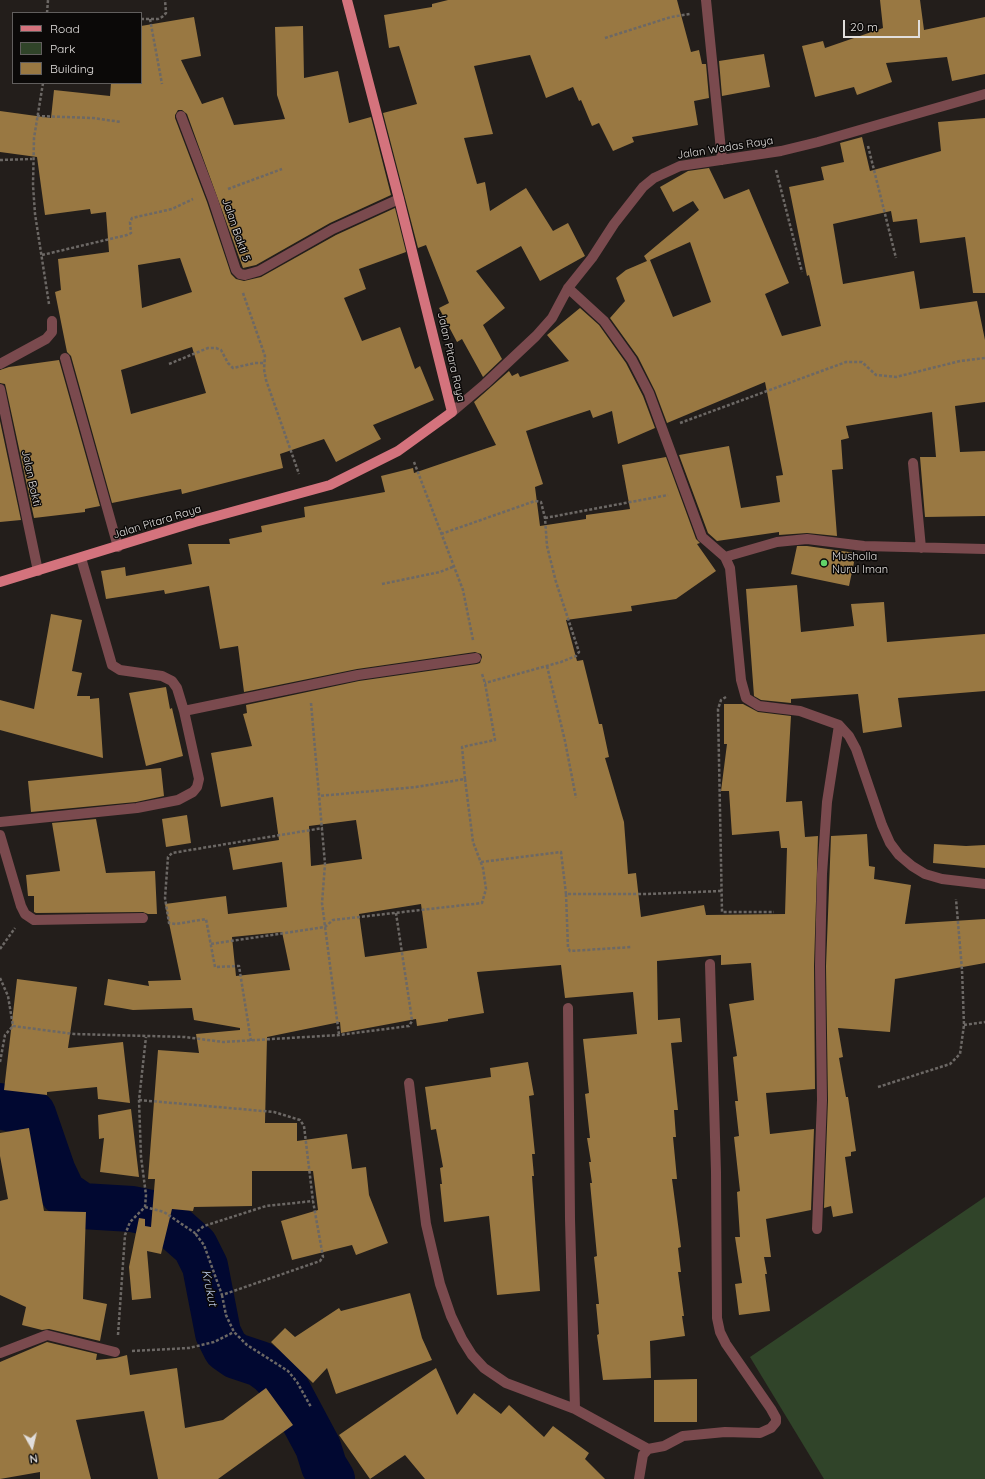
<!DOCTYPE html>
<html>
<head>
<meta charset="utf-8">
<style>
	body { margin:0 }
	#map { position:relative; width:985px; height:1479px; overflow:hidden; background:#231e1b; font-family:Quicksand,sans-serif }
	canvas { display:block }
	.legend { position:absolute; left:12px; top:12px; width:130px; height:72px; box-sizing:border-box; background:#0b0908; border:1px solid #615e5d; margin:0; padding:5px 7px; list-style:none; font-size:12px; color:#e1dedc }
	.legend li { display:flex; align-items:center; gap:8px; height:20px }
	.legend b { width:20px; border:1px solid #615e5d }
	.north { position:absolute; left:12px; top:1427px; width:40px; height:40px; -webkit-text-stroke:3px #0b0908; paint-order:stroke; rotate:172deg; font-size:11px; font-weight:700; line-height:16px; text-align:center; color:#e1dedc }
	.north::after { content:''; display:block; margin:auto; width:14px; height:18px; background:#e1dedc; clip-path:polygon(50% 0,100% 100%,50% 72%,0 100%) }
	.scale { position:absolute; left:843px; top:20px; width:77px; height:18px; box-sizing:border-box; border:2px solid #e1dedc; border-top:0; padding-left:5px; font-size:12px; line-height:14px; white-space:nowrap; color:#e1dedc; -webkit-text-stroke:3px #0b0908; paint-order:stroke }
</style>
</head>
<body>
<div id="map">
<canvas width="985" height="1479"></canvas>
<ul class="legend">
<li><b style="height:5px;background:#d4737d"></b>Road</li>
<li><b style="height:11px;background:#304429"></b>Park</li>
<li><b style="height:11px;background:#997842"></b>Building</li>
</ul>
<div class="north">N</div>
<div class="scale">20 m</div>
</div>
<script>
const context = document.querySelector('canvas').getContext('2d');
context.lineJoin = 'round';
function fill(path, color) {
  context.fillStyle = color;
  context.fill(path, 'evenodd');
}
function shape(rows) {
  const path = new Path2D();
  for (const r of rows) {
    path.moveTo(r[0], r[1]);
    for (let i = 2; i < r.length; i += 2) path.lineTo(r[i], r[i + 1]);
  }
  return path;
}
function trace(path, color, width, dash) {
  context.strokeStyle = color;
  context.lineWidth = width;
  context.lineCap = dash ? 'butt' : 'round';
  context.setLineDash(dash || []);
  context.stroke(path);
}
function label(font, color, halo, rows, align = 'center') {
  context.font = font + ' Quicksand,sans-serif';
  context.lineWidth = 3;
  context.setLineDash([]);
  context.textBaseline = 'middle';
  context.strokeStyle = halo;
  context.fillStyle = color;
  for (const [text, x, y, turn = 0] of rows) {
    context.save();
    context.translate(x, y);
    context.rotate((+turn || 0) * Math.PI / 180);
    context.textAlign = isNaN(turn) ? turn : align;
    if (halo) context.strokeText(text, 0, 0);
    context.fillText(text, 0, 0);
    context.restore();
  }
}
const green = shape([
	[985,1197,985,1479,824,1479,750,1357]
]);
const river = shape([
	[0,1106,33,1114,53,1172,63,1193,82,1206,132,1209,151,1213,170,1224,195,1246,205,1266,218,1333,226,1349,236,1356,260,1364,271,1372,287,1389,318,1447,324,1466,332,1479]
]);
const building = shape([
	[448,0,677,0,691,52,699,50,702,64,706,64,709,98,694,101,698,125,632,137,634,142,613,151,599,123,592,126,581,100,579,101,573,87,546,98,530,55,474,66,493,134,464,138,477,184,485,182,490,211,526,188,553,231,568,223,585,256,540,281,521,246,476,271,505,308,483,325,502,359,483,377,462,339,457,342,439,308,449,303,426,245,418,248,383,113,417,104,399,46,389,48,384,15,432,7,432,4],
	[880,0,920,0,924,30,985,17,985,74,952,81,947,57,886,63,892,82,857,95,854,87,815,97,802,46,823,41,825,48,883,28],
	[194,17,201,56,181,60,202,104,223,97,234,125,285,119,277,95,275,27,303,26,304,78,338,71,349,123,371,117,391,195,330,223,256,265,243,268,187,114,182,110,178,110,175,115,175,118,207,202,231,274,236,279,244,281,261,277,336,235,395,208,406,252,359,269,366,289,344,298,362,341,400,327,415,369,420,366,434,400,373,425,381,439,336,462,324,439,280,454,283,468,182,494,181,489,112,503,71,356,67,352,55,292,61,290,58,259,109,252,106,212,91,214,90,209,45,215,37,157,0,152,0,111,51,118,54,90,110,96,111,83,141,83,141,26],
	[180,258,192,292,142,308,138,265],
	[192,347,206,393,131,414,121,370],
	[764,54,770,87,722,96,719,61],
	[985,118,985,293,973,293,965,237,920,243,917,219,893,222,891,211,833,224,843,284,914,271,920,309,977,301,985,340,985,402,955,406,960,452,985,451,985,516,925,517,920,457,936,457,932,412,846,426,849,438,841,440,843,469,832,470,837,536,807,533,779,535,779,532,717,541,708,533,679,455,729,446,741,508,780,502,776,476,783,475,765,382,667,423,655,391,638,357,610,318,625,301,616,278,626,270,647,261,644,256,699,210,693,201,673,212,660,187,688,171,709,168,724,199,749,189,789,283,765,294,782,336,821,326,809,275,807,276,789,187,824,180,821,167,844,162,840,143,862,137,870,171,941,151,938,122],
	[690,242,711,302,673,317,650,260],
	[580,308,599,325,626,363,643,396,655,428,618,444,612,411,593,418,590,410,526,431,543,484,535,487,540,526,586,519,586,515,630,509,622,465,666,457,696,539,700,543,697,544,716,571,676,599,631,606,632,611,566,620,577,661,583,660,599,724,602,724,609,757,605,758,624,822,628,874,636,873,641,917,704,905,706,915,785,914,787,848,781,848,779,831,732,835,729,791,721,791,727,744,724,744,724,704,743,704,758,712,791,716,786,802,802,801,805,837,818,836,814,966,815,1089,766,1093,770,1134,814,1129,811,1210,766,1219,771,1257,764,1257,767,1274,765,1274,770,1311,739,1315,735,1284,742,1283,735,1237,740,1237,737,1192,740,1191,734,1137,739,1136,735,1101,738,1101,733,1057,737,1056,729,1004,754,1000,751,963,721,965,721,955,657,961,658,1020,680,1018,682,1042,671,1043,678,1110,674,1110,676,1137,673,1137,677,1179,672,1179,681,1247,678,1248,681,1272,678,1272,684,1316,682,1316,685,1336,650,1341,651,1378,603,1380,597,1335,599,1334,596,1304,599,1304,594,1257,597,1256,590,1183,592,1183,589,1162,591,1162,587,1138,590,1138,585,1094,589,1093,583,1039,637,1034,633,992,565,998,561,965,477,972,484,1013,448,1019,448,1021,417,1026,416,1019,341,1033,340,1022,267,1037,265,1123,297,1123,297,1141,347,1134,352,1169,366,1167,369,1195,388,1243,356,1255,352,1245,292,1260,281,1221,318,1210,313,1171,252,1171,252,1206,194,1207,193,1211,172,1209,161,1254,147,1251,151,1298,132,1300,129,1267,139,1218,145,1219,145,1226,151,1227,155,1179,148,1179,158,1050,199,1053,196,1034,240,1030,240,1028,194,1020,192,1008,133,1010,104,1005,108,979,149,986,148,981,181,980,165,904,226,896,228,914,287,907,282,862,233,870,229,848,279,840,273,797,221,807,211,753,252,746,243,714,247,713,246,705,359,681,477,664,480,663,482,657,481,654,475,652,357,669,244,692,238,646,220,649,209,586,165,594,164,590,106,599,101,571,125,567,126,576,192,564,188,544,230,544,229,539,262,532,261,526,305,517,304,507,385,492,381,476,413,468,414,473,496,445,474,402,509,371,512,376,518,373,520,377,569,361,547,335],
	[356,820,362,859,311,866,309,826],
	[421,904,427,948,365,957,359,914],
	[282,932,290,970,236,976,232,937],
	[59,360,100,506,85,509,85,512,34,518,6,388,5,384,0,383,0,370,9,367],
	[0,421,21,520,0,522],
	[797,546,807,546,856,553,849,586,791,574],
	[797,585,801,632,854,626,851,604,884,602,887,642,985,634,985,691,898,698,902,727,863,733,858,694,791,699,791,703,761,700,754,696,746,589],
	[51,614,82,620,72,671,82,673,77,696,90,696,90,699,99,698,103,758,0,730,0,700,34,709],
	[166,687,170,709,172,708,183,756,146,766,129,693],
	[161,768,164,796,136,802,31,812,28,781],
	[187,815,191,843,166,847,162,819],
	[96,819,106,873,155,871,157,914,148,914,143,912,36,913,34,912,34,896,28,896,26,875,60,871,52,823],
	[867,834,869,866,875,867,874,879,911,885,905,924,985,919,985,963,895,979,890,1032,838,1028,843,1057,839,1058,846,1097,848,1097,856,1151,851,1152,851,1156,845,1157,853,1213,833,1217,831,1206,824,1208,828,1100,826,966,831,836],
	[934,844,966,846,985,845,985,868,933,863],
	[17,979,77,987,68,1048,123,1042,130,1103,98,1099,97,1087,47,1092,47,1095,4,1090],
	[528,1062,534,1095,529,1096,535,1154,532,1154,534,1176,532,1176,540,1291,497,1295,489,1216,444,1222,440,1184,442,1184,440,1168,443,1167,436,1129,431,1130,425,1087,491,1077,490,1068],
	[131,1109,139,1177,100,1172,104,1138,99,1139,98,1115],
	[29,1128,44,1211,86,1212,83,1299,107,1304,100,1341,49,1329,42,1330,22,1325,26,1307,0,1295,0,1201,8,1199,0,1156,0,1133],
	[410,1293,422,1338,432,1360,336,1394,327,1368,313,1383,271,1342,285,1328,295,1337,339,1308,341,1311],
	[47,1342,97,1354,96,1360,116,1358,127,1355,130,1375,177,1368,185,1428,223,1420,266,1388,293,1425,218,1479,158,1479,144,1411,76,1420,91,1479,40,1479,40,1472,0,1479,0,1362],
	[436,1368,457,1415,474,1393,501,1414,509,1405,544,1437,553,1426,589,1453,585,1459,605,1479,425,1479,405,1455,370,1479,339,1435],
	[697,1379,697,1422,654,1422,654,1380]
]);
const path = shape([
	[47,13,48,0],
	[141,19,158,19,162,17,166,13,165,0],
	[150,19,162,84],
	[605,38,671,17,690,14],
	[43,83,34,138,33,185,35,214,49,304],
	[37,116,93,118,121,122],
	[868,146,896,258],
	[0,160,32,159],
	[776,170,802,272],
	[228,189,282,169],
	[42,255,127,235,131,233,130,222,132,218,172,209,193,199],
	[243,293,265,356,264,369,266,380,299,474],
	[169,364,208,348,216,348,221,350,228,363,233,368,255,363,265,363],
	[680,423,846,362,862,362,876,375,896,377,960,361,985,358],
	[414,462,463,590,473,640],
	[545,518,668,495],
	[441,534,535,501,541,502,545,518,547,546,556,582,579,652,576,656,561,662,485,683],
	[382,584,440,572,455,566],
	[547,666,565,741,576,798],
	[726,697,721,700,718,709,722,912,774,912],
	[311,703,325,864,322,903,339,1035],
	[465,779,462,747,495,740,485,683,482,674],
	[481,862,561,852,566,894,647,894,721,891],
	[566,894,568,948,570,951,632,947],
	[211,944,325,927,333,920,482,903,486,889,483,868,473,842,465,779,416,787,319,796],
	[0,949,15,928],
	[0,978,8,996,13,1026,74,1034,185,1037,223,1042,339,1035,409,1026,412,1021,411,1013,396,913],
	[964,1025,985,1022],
	[251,1041,239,966,215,967,206,919,176,924,169,923,165,898,168,857,172,853,323,828],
	[0,1062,5,1035,13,1026],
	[878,1087,950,1064,960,1054,964,1025,962,970,956,899],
	[139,1100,274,1112,300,1120,304,1126,313,1201,323,1257,320,1261,222,1295,204,1245,195,1233],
	[145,1207,164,1212,195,1233,204,1226,266,1206,313,1201],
	[222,1295,226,1315,234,1332,247,1345,288,1371,297,1382,311,1407],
	[118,1335,125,1235,130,1222,145,1207,146,1195,141,1157,139,1100,146,1037],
	[132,1351,189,1348,214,1342,234,1332]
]);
const minor = shape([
	[706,0,722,160],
	[181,116,213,200,236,270,240,274,245,275,259,271,333,229,399,199],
	[568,288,604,321,632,360,649,393,702,537,725,557,730,568,741,680,746,698,759,706,800,711,839,725,849,736,856,749,882,825,890,843,899,855,912,866,925,874,942,879,985,884],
	[65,358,118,547],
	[0,364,46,339,52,332,52,321],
	[0,389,38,571],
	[452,412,485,384,536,336,552,318,568,288,592,258,614,224,643,187,654,178,680,166,781,151,818,142,985,94],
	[913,463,921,548],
	[725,557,777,542,807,539,864,546,985,549],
	[184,711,358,675,476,658],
	[0,822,137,808,178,800,193,792,197,787,199,779,184,711,177,688,172,681,162,676,120,670,112,665,81,558],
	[0,835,21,906,25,914,34,920,143,918],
	[568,1008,570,1219,575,1409,648,1449],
	[409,1083,426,1224,440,1284,451,1316,462,1339,472,1355,484,1368,506,1383,575,1409],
	[817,1229,822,1100,820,966,822,874,827,802,839,725],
	[0,1353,47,1335,115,1352],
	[639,1479,643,1455,648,1449,664,1446,683,1436,725,1432,760,1433,771,1428,776,1422,776,1418,771,1409,726,1344,720,1332,717,1318,716,1172,710,964]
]);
const major = shape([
	[0,582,195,522,330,485,398,451,452,412,399,199,347,0]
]);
const markers = [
	[824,563,4,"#62d469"]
];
const streetNames = [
	["Jalan Wadas Raya",725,148,-9],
	["Jalan Bakti 5",236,230,71],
	["Jalan Pitara Raya",451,357,77],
	["Jalan Bakti",31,478,78],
	["Jalan Pitara Raya",157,522,-17]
];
const poiNames = [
	["Musholla",832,557],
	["Nurul Iman",832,570]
];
const waterNames = [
	["Krukut",209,1288,78]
];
fill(green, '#304429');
trace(river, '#010831', 46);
fill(building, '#997842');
trace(path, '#6c6865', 2.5, [3, 2]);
trace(minor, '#7a4a4e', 10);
trace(major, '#d4737d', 10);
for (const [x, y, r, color] of markers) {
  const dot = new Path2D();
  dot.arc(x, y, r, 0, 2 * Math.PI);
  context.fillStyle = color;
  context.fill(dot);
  trace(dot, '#0b0908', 1.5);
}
label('11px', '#e1dedc', '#0b0908', streetNames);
label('11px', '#e1dedc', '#0b0908', poiNames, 'left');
label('italic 12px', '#c5d4f3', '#0b0908', waterNames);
</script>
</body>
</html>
